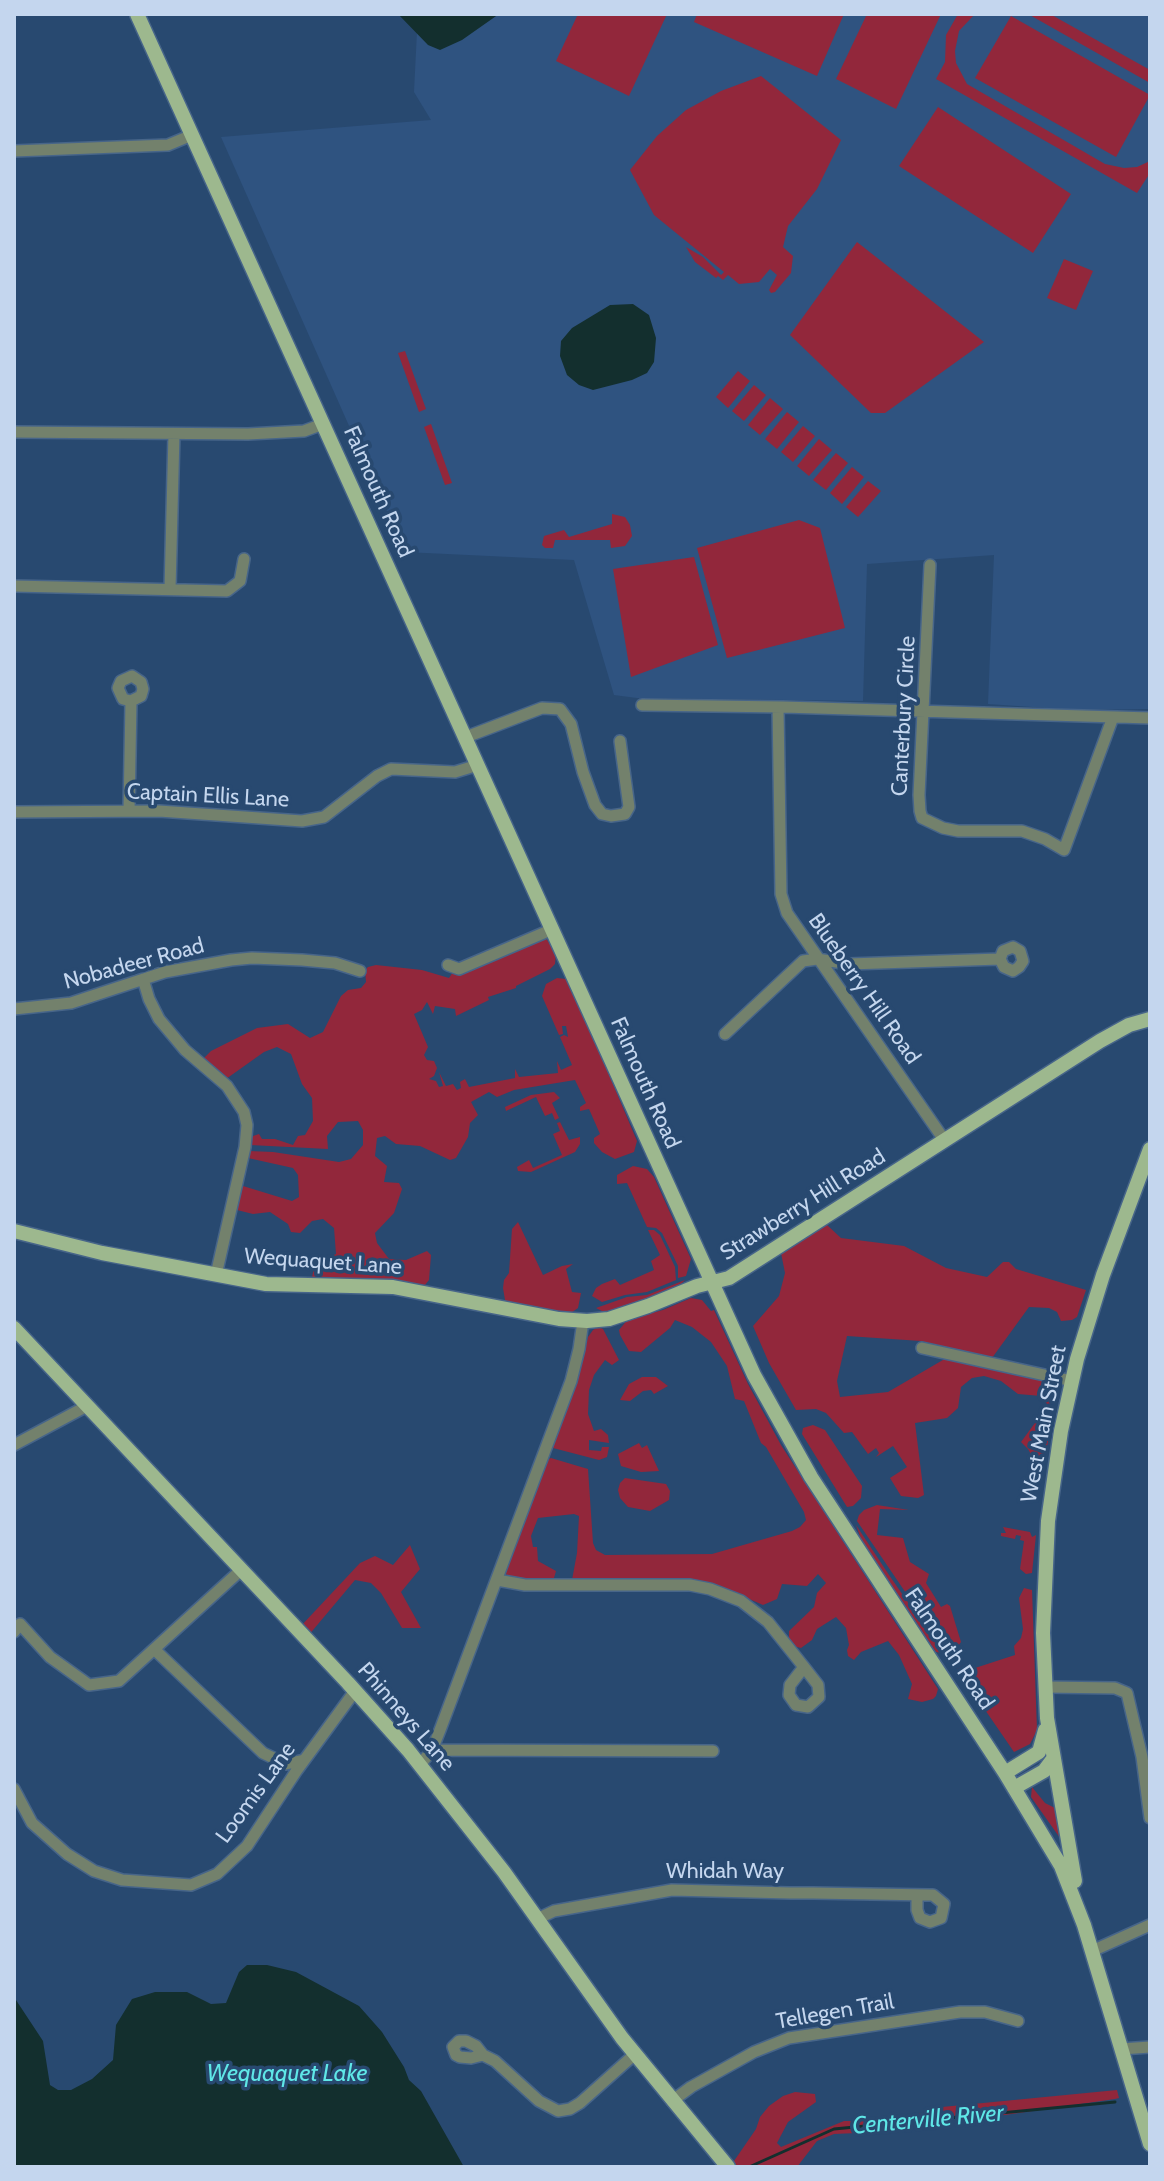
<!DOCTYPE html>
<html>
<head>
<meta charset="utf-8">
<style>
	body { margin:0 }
	#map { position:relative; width:1164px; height:2181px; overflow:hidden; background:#284970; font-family:Cabin,sans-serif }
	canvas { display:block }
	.frame { position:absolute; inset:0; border:16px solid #c4d6ee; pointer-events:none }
</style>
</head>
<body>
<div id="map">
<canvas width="1164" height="2181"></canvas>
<div class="frame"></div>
</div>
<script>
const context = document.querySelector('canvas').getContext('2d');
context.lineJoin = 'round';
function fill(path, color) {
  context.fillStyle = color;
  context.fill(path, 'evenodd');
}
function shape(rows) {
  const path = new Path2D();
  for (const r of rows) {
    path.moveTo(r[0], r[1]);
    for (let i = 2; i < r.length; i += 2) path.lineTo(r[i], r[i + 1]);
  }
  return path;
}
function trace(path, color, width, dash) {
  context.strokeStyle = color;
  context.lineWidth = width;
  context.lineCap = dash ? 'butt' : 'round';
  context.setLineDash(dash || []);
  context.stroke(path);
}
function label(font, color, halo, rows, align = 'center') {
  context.font = font + ' Cabin,sans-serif';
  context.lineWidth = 7;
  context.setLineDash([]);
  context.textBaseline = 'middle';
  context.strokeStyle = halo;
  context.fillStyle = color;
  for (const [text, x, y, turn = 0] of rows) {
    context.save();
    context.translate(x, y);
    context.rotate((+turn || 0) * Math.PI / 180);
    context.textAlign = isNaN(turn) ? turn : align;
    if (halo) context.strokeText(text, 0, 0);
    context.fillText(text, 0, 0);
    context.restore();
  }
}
const built = shape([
	[459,14,1150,14,1150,709,1076,710,988,704,994,555,867,564,863,701,637,698,614,695,574,560,405,552,221,137,431,120,414,92,417,32]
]);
const green = shape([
	[578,14,667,14,629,96,556,61],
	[697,14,844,14,817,76,694,22],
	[867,14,941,14,896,109,836,79],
	[958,14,975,14,959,31,955,51,956,63,967,84,1105,164,1124,168,1137,167,1150,161,1150,173,1137,193,936,79,945,62,946,35],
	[1028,14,1050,14,1150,70,1150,83],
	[1011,16,1150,95,1116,157,975,78],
	[761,76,841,140,817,189,788,226,783,247,793,256,791,273,775,292,771,293,769,290,777,275,770,269,759,282,739,284,728,275,723,280,718,276,716,278,695,262,686,247,703,257,721,275,724,272,654,215,630,170,657,136,686,110,721,91],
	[938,107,1071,194,1033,253,899,166],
	[857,242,984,342,885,413,871,413,790,335],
	[1064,259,1093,271,1076,310,1047,298],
	[405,351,426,409,419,412,398,353],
	[738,371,750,381,728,408,716,397],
	[754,385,766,395,744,421,732,411],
	[770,398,783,409,760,435,748,425],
	[787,412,799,422,777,449,765,439],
	[431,424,452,483,445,485,424,427],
	[803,426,815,436,793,462,781,452],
	[819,439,832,450,809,476,797,466],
	[836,453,848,463,826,490,813,480],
	[852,467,864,477,842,504,830,493],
	[868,481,881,491,858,517,846,507],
	[612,514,625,517,630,525,632,536,625,546,611,548,610,540,555,540,553,548,545,548,542,545,544,536,564,530,569,537,612,524],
	[799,520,820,528,845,628,727,658,697,548],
	[694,557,718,645,631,677,613,569],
	[545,937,556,953,555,964,550,969,516,986,516,988,488,997,489,1000,456,1016,455,1009,435,1006,433,1014,427,1002,422,1010,414,1014,428,1047,424,1055,427,1060,434,1061,437,1068,434,1076,429,1079,436,1081,439,1087,443,1086,439,1072,446,1086,453,1084,457,1090,461,1088,460,1082,465,1079,469,1087,515,1078,515,1069,519,1077,558,1073,557,1061,561,1070,572,1065,560,1037,564,1035,568,1037,566,1026,562,1026,563,1034,559,1035,542,996,546,984,557,978,566,979,572,987,637,1141,634,1152,615,1159,602,1152,594,1143,594,1138,600,1134,589,1109,580,1111,580,1107,586,1103,575,1080,514,1090,497,1097,489,1092,471,1102,478,1115,470,1123,468,1137,456,1158,450,1160,420,1146,396,1144,385,1136,377,1138,375,1156,387,1166,384,1182,399,1183,402,1189,394,1213,375,1233,377,1243,389,1259,406,1260,427,1251,431,1255,429,1280,425,1285,311,1282,315,1263,336,1254,334,1228,323,1219,312,1221,300,1233,291,1232,288,1224,270,1212,253,1214,237,1210,234,1208,240,1186,243,1186,292,1201,299,1197,298,1175,293,1168,248,1158,249,1151,273,1152,339,1162,351,1159,363,1145,363,1130,358,1121,338,1122,327,1136,328,1149,250,1145,250,1137,259,1134,262,1139,275,1139,293,1145,298,1136,305,1135,313,1121,312,1098,302,1084,291,1054,277,1047,264,1052,226,1079,204,1058,211,1051,257,1028,288,1024,310,1038,323,1032,341,996,348,990,361,988,366,982,365,970,368,967,376,965,422,970,449,978,453,972],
	[554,1092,560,1098,552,1103,559,1118,555,1120,552,1113,545,1116,536,1097,506,1111,505,1107,531,1095],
	[560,1122,569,1140,580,1137,580,1144,575,1152,531,1172,518,1171,517,1167,529,1160,533,1168,562,1155,553,1134,560,1131,557,1123],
	[633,1166,647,1169,654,1177,691,1259,686,1276,678,1278,678,1266,662,1233,656,1228,647,1227,627,1183,617,1184,617,1175],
	[518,1222,543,1275,562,1266,573,1264,566,1269,572,1292,581,1293,578,1308,568,1315,508,1305,505,1300,503,1288,504,1280,509,1273,512,1229],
	[827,1225,841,1238,904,1246,946,1268,987,1277,1003,1262,1009,1262,1016,1269,1086,1290,1077,1317,1072,1320,1061,1321,1057,1312,1049,1308,1029,1307,992,1358,921,1341,847,1336,837,1381,840,1397,888,1392,948,1357,1057,1382,1059,1384,1056,1402,1047,1404,1041,1396,1018,1394,1001,1381,984,1376,972,1378,961,1387,958,1408,947,1418,915,1423,924,1495,918,1498,901,1496,890,1478,907,1467,893,1446,876,1457,879,1453,876,1448,868,1454,852,1432,844,1433,826,1413,816,1409,796,1410,769,1363,753,1326,779,1296,785,1273,781,1253],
	[648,1230,654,1230,660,1235,675,1267,676,1280,647,1292,625,1295,602,1302,592,1296,596,1288,602,1284,615,1279,620,1285,654,1270,651,1261,660,1255],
	[685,1280,679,1286,626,1309,606,1313,596,1308,627,1297,647,1295],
	[691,1298,702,1300,711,1311,714,1310,748,1384,781,1445,938,1689,936,1696,933,1699,922,1702,908,1699,912,1684,899,1655,888,1641,861,1652,854,1660,848,1656,847,1650,849,1645,846,1628,836,1617,817,1629,812,1640,801,1648,793,1646,789,1639,789,1631,814,1607,817,1593,826,1583,818,1574,807,1586,782,1584,777,1599,763,1605,724,1588,702,1582,572,1580,577,1553,579,1516,574,1514,538,1518,531,1536,533,1547,537,1547,538,1561,556,1571,554,1578,510,1580,507,1577,505,1569,547,1460,551,1458,588,1469,593,1543,596,1550,605,1555,712,1554,792,1531,800,1527,806,1520,804,1512,766,1447,761,1443,744,1401,735,1399,727,1366,711,1342,692,1327,675,1320,670,1328,641,1352,629,1351,620,1335,619,1330,628,1319,663,1310],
	[598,1327,603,1329,619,1360,612,1365,605,1360,594,1375,589,1390,588,1414,594,1431,601,1429,608,1435,609,1443,589,1440,589,1450,601,1451,602,1447,609,1447,607,1457,599,1460,553,1448,551,1443,575,1387,588,1337,593,1330],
	[642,1377,656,1377,668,1386,654,1394,651,1390,643,1391,630,1401,620,1400,629,1384],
	[1043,1412,1052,1413,1052,1418,1044,1465,1038,1467,1028,1449,1021,1442],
	[813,1425,825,1430,862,1486,861,1498,853,1506,847,1507,802,1434,803,1428],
	[639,1443,642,1448,647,1445,659,1471,641,1472,621,1466,618,1454],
	[625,1478,666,1484,670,1491,669,1500,650,1511,628,1507,620,1498,618,1490,620,1483],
	[877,1505,909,1510,880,1509,877,1535,903,1538,910,1562,929,1574,926,1583,941,1607,947,1604,950,1606,961,1642,956,1649,946,1652,857,1521,859,1515,864,1510],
	[856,1525,889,1575,943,1653,936,1652,861,1539],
	[1003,1527,1030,1532,1032,1537,1036,1535,1032,1573,1026,1574,1020,1569,1024,1541,1020,1540,1021,1536,1016,1535,1015,1539,1001,1536,1001,1533,1006,1533],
	[410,1545,420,1569,401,1592,421,1628,402,1628,381,1593,371,1583,355,1580,308,1636,300,1627,360,1563,375,1556,393,1565],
	[1024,1588,1032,1590,1037,1730,1030,1744,1014,1752,957,1669,967,1663,972,1669,1015,1655,1014,1646,1021,1638,1023,1629,1019,1598],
	[1032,1787,1045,1803,1055,1808,1060,1838,1031,1797],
	[1117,2090,1119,2098,1115,2099,998,2116,951,2118,881,2132,834,2134,817,2141,797,2167,735,2167,734,2161,756,2129,760,2117,769,2106,783,2096,795,2092,815,2094,816,2102,788,2122,777,2143,781,2147,844,2121,895,2121,942,2107]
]);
const water = shape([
	[398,14,499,14,462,40,440,50,428,45],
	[633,304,649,315,656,338,654,362,647,373,632,380,593,390,579,385,567,375,560,356,561,341,572,328,610,305],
	[247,1965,267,1965,296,1972,359,2006,382,2032,404,2067,409,2080,421,2091,464,2167,14,2167,14,1997,43,2041,50,2085,58,2090,71,2090,92,2079,113,2060,116,2025,132,1999,155,1992,187,1992,211,2004,226,2003,239,1972]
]);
const stream = shape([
	[749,2167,834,2129,1115,2102]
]);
const minor = shape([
	[14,151,168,145,192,135],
	[14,432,248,434,304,431,323,424],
	[930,565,919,795,920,811,922,818,943,828,958,831,1022,831,1045,839,1064,850,1113,717],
	[14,586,227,591,240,581,244,559],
	[170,589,174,434],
	[642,705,783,707,1150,718],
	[778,707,781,894,787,913,945,1141],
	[466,737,542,708,560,709,571,724,583,772,595,805,602,814,611,816,625,814,629,807,620,741],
	[129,811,131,701,123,699,118,688,121,681,132,676,141,682,143,689,141,696,131,701],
	[14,812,159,811,302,821,324,817,377,776,391,769,455,772,478,765],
	[448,965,459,969,553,929],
	[143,979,149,999,159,1019,185,1050,227,1086,244,1112,247,1125,245,1147,216,1275],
	[14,1009,71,1003,165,972,231,960,252,958,302,960,335,963,360,971],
	[725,1034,803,961,817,959,849,964,1000,959,1004,967,1013,971,1019,967,1023,961,1020,951,1013,947,1003,951,1000,959],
	[922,1348,1072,1381],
	[14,1445,87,1406],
	[497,1580,525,1585,690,1585,710,1589,741,1601,768,1622,804,1667,818,1685,819,1697,808,1707,796,1705,789,1695,790,1685,804,1667],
	[14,1632,20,1624,50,1657,89,1685,119,1681,241,1570],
	[155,1650,263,1753,286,1764,304,1760],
	[1045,1687,1115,1688,1127,1693,1142,1757,1150,1818],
	[432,1750,713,1751],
	[420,1765,432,1750,440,1730,571,1381,579,1349,583,1321],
	[14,1789,32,1823,67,1854,94,1871,122,1880,191,1885,217,1874,247,1846,297,1770,355,1691],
	[537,1919,554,1911,672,1890,790,1893,813,1893,930,1895,933,1895,944,1904,941,1918,930,1922,920,1918,917,1910,917,1895],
	[1092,1951,1150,1925],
	[1121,2049,1150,2047],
	[483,2055,476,2046,466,2041,459,2041,453,2047,456,2055,460,2057,471,2058,483,2055,495,2061,539,2101,558,2111,570,2109,580,2103,635,2054],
	[672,2101,691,2087,754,2052,789,2038,960,2012,985,2012,1018,2021]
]);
const major = shape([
	[137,14,754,1375,811,1477,1005,1773,1061,1866,1084,1925,1150,2144],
	[14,1231,102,1253,266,1284,393,1287,559,1319,587,1321,609,1319,648,1306,697,1286,729,1278,1100,1041,1129,1025,1150,1019],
	[14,1328,348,1683,408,1750,504,1872,622,2038,728,2167],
	[1005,1773,1039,1752,1045,1730],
	[1014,1788,1044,1771,1053,1759],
	[1075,1881,1047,1718,1043,1633,1048,1521,1061,1431,1077,1359,1103,1275,1150,1149]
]);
const streetNames = [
	["Falmouth Road",378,492,66],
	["Canterbury Circle",904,716,-87],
	["Captain Ellis Lane",208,796,3],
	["Nobadeer Road",134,964,-15],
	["Blueberry Hill Road",864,989,55],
	["Falmouth Road",645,1083,66],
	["Strawberry Hill Road",803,1205,-32],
	["Wequaquet Lane",323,1262,4],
	["West Main Street",1044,1424,-79],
	["Falmouth Road",949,1649,56],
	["Phinneys Lane",406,1717,49],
	["Loomis Lane",256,1793,-54],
	["Whidah Way",725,1872],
	["Tellegen Trail",835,2012,-10]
];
const waterNames = [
	["Wequaquet Lake",287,2074],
	["Centerville River",928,2120,-5]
];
fill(built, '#2f5380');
fill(green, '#92273b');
fill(water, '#132f2e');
trace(stream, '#132f2e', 3);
trace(minor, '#476589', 14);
trace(major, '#476589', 17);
trace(minor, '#73816c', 11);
trace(major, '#9db88e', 14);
label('22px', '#c4d6ee', '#284970', streetNames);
label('italic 24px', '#5fe7e7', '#284970', waterNames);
</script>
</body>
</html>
